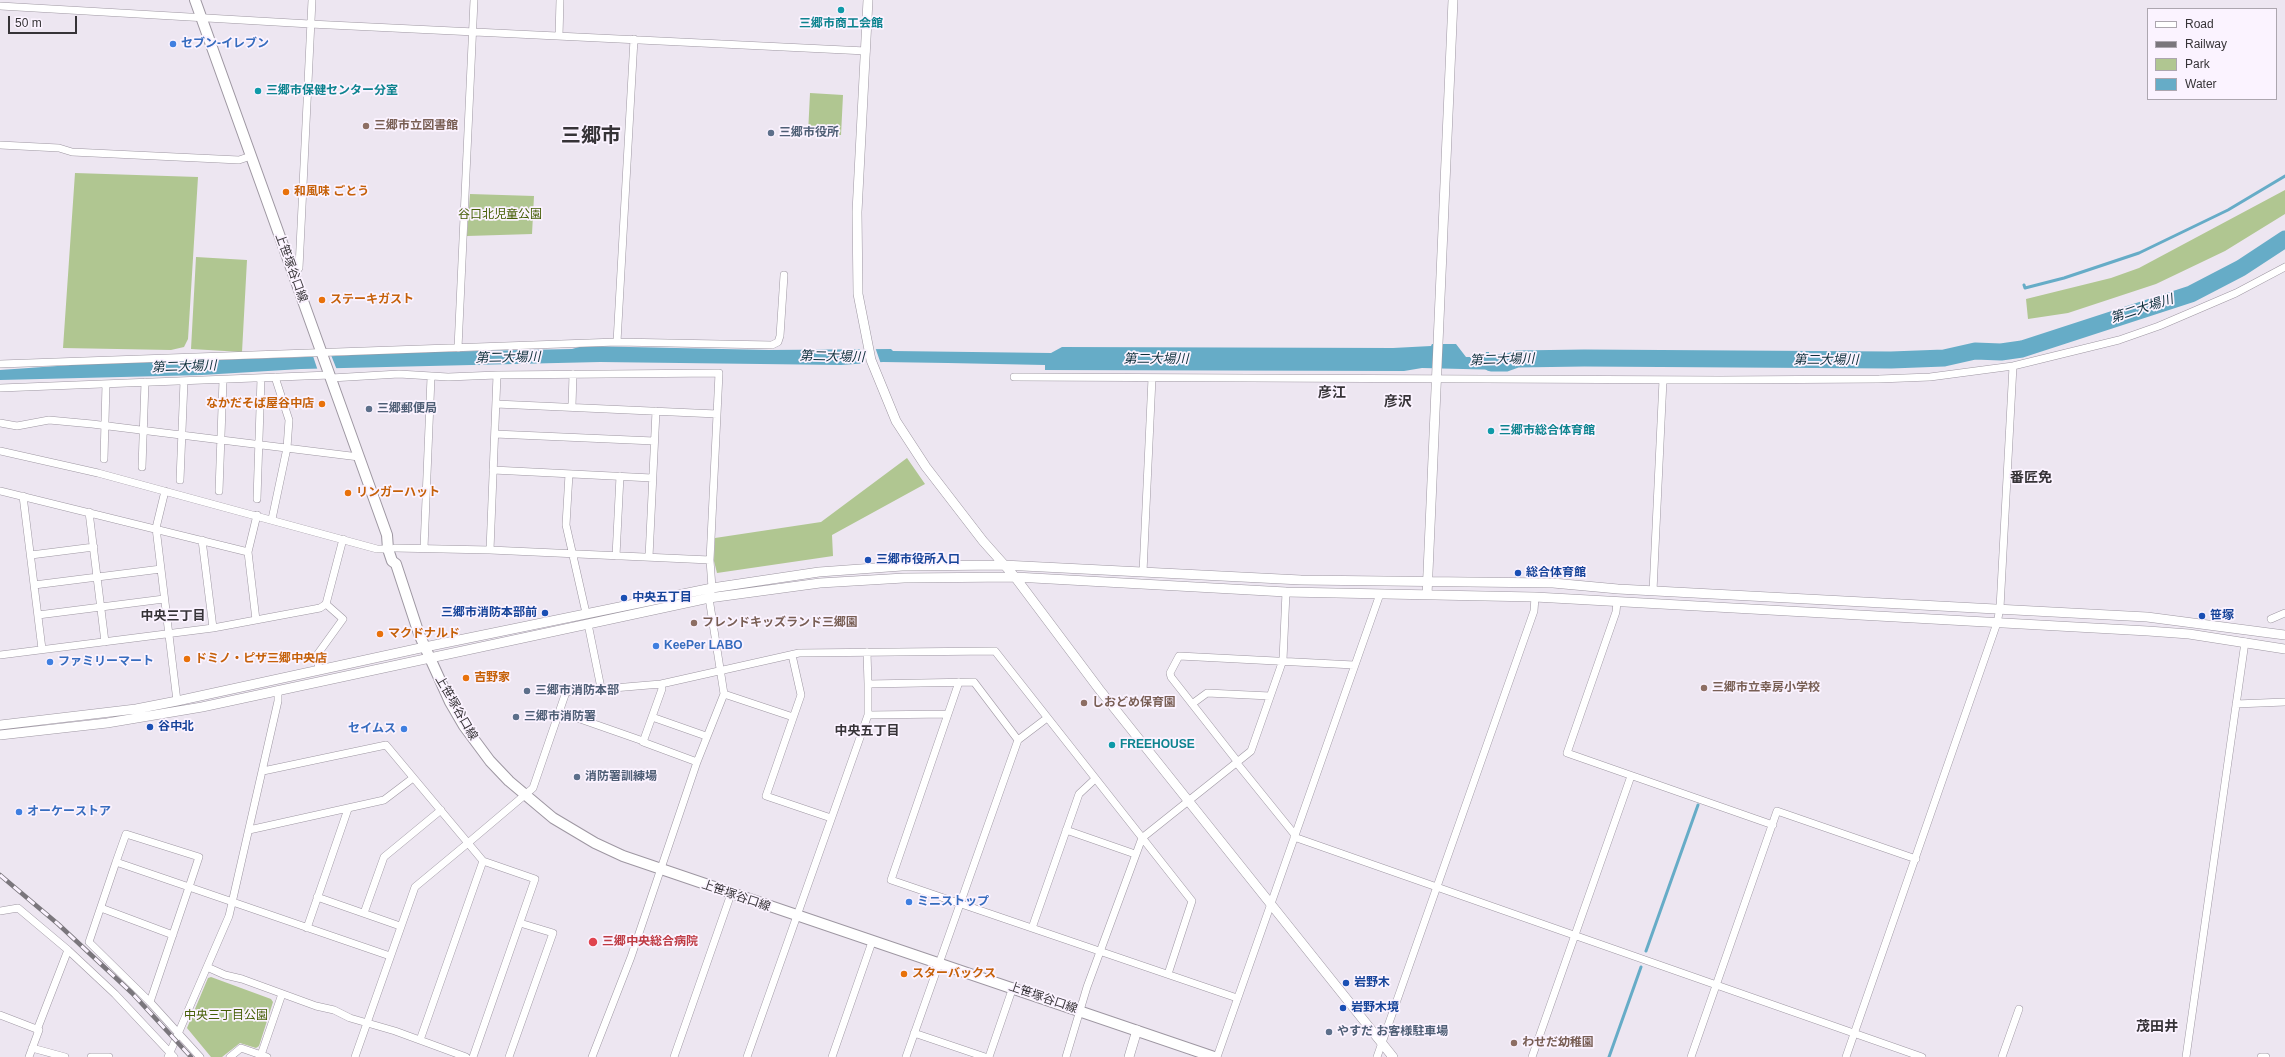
<!DOCTYPE html>
<html>
<head>
<meta charset="utf-8">
<style>
	body { margin:0 }
	#map { position:relative; width:2285px; height:1057px; overflow:hidden; background:#ede6f1; font-family:Arial,sans-serif }
	canvas { display:block }
	.legend { position:absolute; left:2147px; top:8px; width:130px; height:92px; box-sizing:border-box; background:#fbf3ff; border:1px solid #aca6af; margin:0; padding:5px 7px; list-style:none; font-size:12px; color:#363337 }
	.legend li { display:flex; align-items:center; gap:8px; height:20px }
	.legend b { width:20px; border:1px solid #aca6af }
	.scale { position:absolute; left:8px; top:16px; width:69px; height:18px; box-sizing:border-box; border:2px solid #363337; border-top:0; padding-left:5px; font-size:12px; line-height:14px; white-space:nowrap; color:#363337; -webkit-text-stroke:3px #fbf3ff; paint-order:stroke }
</style>
</head>
<body>
<div id="map">
<canvas width="2285" height="1057"></canvas>
<ul class="legend">
<li><b style="height:5px;background:#fff"></b>Road</li>
<li><b style="height:5px;background:#7a767c"></b>Railway</li>
<li><b style="height:11px;background:#b0c691"></b>Park</li>
<li><b style="height:11px;background:#66acc7"></b>Water</li>
</ul>
<div class="scale">50 m</div>
</div>
<script>
const context = document.querySelector('canvas').getContext('2d');
context.lineJoin = 'round';
function fill(path, color) {
  context.fillStyle = color;
  context.fill(path, 'evenodd');
}
function shape(rows) {
  const path = new Path2D();
  for (const r of rows) {
    path.moveTo(r[0], r[1]);
    for (let i = 2; i < r.length; i += 2) path.lineTo(r[i], r[i + 1]);
  }
  return path;
}
function trace(path, color, width, dash) {
  context.strokeStyle = color;
  context.lineWidth = width;
  context.lineCap = dash ? 'butt' : 'round';
  context.setLineDash(dash || []);
  context.stroke(path);
}
function label(font, color, halo, rows, align = 'center') {
  context.font = font + ' Arial,"Noto Sans JP",sans-serif';
  context.lineWidth = 3.5;
  context.setLineDash([]);
  context.textBaseline = 'middle';
  context.strokeStyle = halo;
  context.fillStyle = color;
  for (const [text, x, y, turn = 0] of rows) {
    context.save();
    context.translate(x, y);
    context.rotate((+turn || 0) * Math.PI / 180);
    context.textAlign = isNaN(turn) ? turn : align;
    if (halo) context.strokeText(text, 0, 0);
    context.fillText(text, 0, 0);
    context.restore();
  }
}
const green = shape([
	[810,93,843,95,841,135,808,134],
	[75,173,198,177,188,339,184,347,171,350,63,348],
	[2285,190,2285,214,2225,251,2156,284,2068,313,2028,319,2026,299,2111,278,2139,268],
	[470,194,534,196,532,234,467,236],
	[196,257,247,260,242,352,191,349],
	[907,458,925,484,832,535,833,556,717,573,714,561,715,538,821,522],
	[211,977,271,999,273,1002,259,1046,256,1048,240,1043,222,1057,211,1057,187,1028,208,978]
]);
const water = shape([
	[1432,344,1456,344,1466,357,1485,357,1486,352,1489,352,1489,357,1513,357,1515,363,1504,370,1422,368,1404,371,1045,370,1045,365,948,363,883,362,841,365,600,362,301,369,202,375,0,380,0,370,86,364,336,356,384,353,572,349,583,346,769,350,891,349,893,351,1051,353,1062,347,1393,348,1431,346]
]);
const pier = shape([
	[859,347,875,347,881,364,864,366],
	[331,355,337,370,318,371,313,356]
]);
const stream = shape([
	[2024,285,2025,288,2064,278,2139,253,2228,210,2285,176],
	[1646,951,1698,805],
	[1609,1057,1641,967]
]);
const river = shape([
	[1491,363,1506,363,1517,359,1584,358,1891,360,1944,358,1975,351,2001,352,2022,349,2191,294,2241,268,2285,239]
]);
const minor = shape([
	[0,6,310,24,866,51],
	[559,36,560,0],
	[0,145,59,148,72,152,239,160,251,156],
	[294,275,299,268,312,0],
	[617,342,634,39],
	[458,348,474,0],
	[0,364,617,342,772,345,778,342,780,336,784,275],
	[497,375,719,373,710,560,712,588,709,598,724,694,697,762,631,957,592,1057],
	[275,377,289,420,287,448],
	[1014,377,1720,380,1879,379,1930,377,2013,366,2119,340,2159,326,2236,293,2285,267],
	[331,378,399,374,448,377,497,375,490,550],
	[0,388,330,375],
	[496,404,717,414],
	[572,406,573,374],
	[0,423,17,426,49,420,92,424,359,457],
	[495,434,654,441],
	[0,451,98,473,377,549,388,549],
	[104,459,106,384],
	[142,467,145,382],
	[493,470,652,478],
	[569,474,566,525,586,613],
	[180,480,184,381],
	[0,491,248,552],
	[165,491,156,528,177,701],
	[219,491,223,380],
	[23,496,42,649],
	[257,499,261,378],
	[89,512,105,642],
	[272,519,287,448],
	[202,540,213,628],
	[395,548,490,550,710,560],
	[424,548,431,377],
	[31,555,94,547],
	[616,556,620,476],
	[649,557,656,411],
	[1143,572,1152,378],
	[34,585,161,569],
	[1653,591,1663,380],
	[1617,602,1616,612,1567,753,1773,825],
	[38,615,164,599],
	[2271,619,2285,613],
	[256,620,248,552,257,515],
	[588,624,601,688],
	[867,652,868,684],
	[0,655,213,628,320,608,326,604,343,539],
	[792,655,801,695,766,796,831,818],
	[319,670,317,655,343,619,326,604],
	[959,682,891,880,1237,998],
	[661,684,662,689,643,742,697,762],
	[724,694,793,717],
	[1192,704,1207,693,1270,696],
	[2236,704,2285,702],
	[560,712,643,741],
	[868,715,948,714],
	[652,717,706,736],
	[1018,740,1047,718],
	[1237,761,1171,677,1170,673,1179,656,1354,665],
	[1236,762,1295,835],
	[263,771,386,745,468,843,415,887,355,1057],
	[249,830,384,800,413,778],
	[1066,830,1135,854],
	[1294,837,1922,1057],
	[116,862,89,942,150,1002,200,1057],
	[317,897,400,926],
	[101,908,173,935],
	[0,911,18,908,68,950,115,994,174,1057],
	[364,913,384,857,441,810],
	[307,928,348,809],
	[1032,928,1079,794,1095,779],
	[207,967,225,975,242,979,316,1006,334,1010,350,1018,395,1031,466,1057],
	[150,1002,189,887,199,857,126,834,116,862,189,887,390,956],
	[0,1015,39,1030,29,1057],
	[37,1030,68,950],
	[914,1033,985,1057],
	[420,1040,483,861],
	[32,1048,65,1057],
	[261,1055,282,994],
	[91,1057,109,1057],
	[168,1057,229,916,278,701,278,690],
	[230,1057,241,1048,267,1057],
	[473,1057,535,879,483,861,468,843,533,788,566,692,661,684,799,653,995,651,1192,901,1168,974],
	[509,1057,553,933,520,923],
	[674,1057,731,894],
	[747,1057,868,715,868,684,974,682,1018,740,906,1057],
	[832,1057,872,942],
	[989,1057,1013,987],
	[1066,1057,1087,987,1142,838,1251,751,1283,660,1286,592],
	[1217,1057,1380,594],
	[1377,1057,1534,611,1535,597],
	[1532,1057,1631,776],
	[1691,1057,1777,811,1916,859],
	[1846,1057,1997,623,2000,608,2013,366],
	[2002,1057,2019,1009],
	[2186,1057,2245,642],
	[2261,1057,2266,1057]
]);
const tertiary = shape([
	[868,0,857,212,858,294,871,360,896,421,926,467,983,541,1015,577,1099,689,1393,1057],
	[1427,595,1453,0],
	[0,725,136,709,177,701,425,647,712,588,819,572,902,566,1003,565,1301,580,1553,583,1618,589,2147,617,2285,635],
	[0,735,107,723,202,707,709,598,820,583,904,578,1015,577,1286,592,1535,597,2148,631,2189,634,2285,649],
	[1129,1057,1137,1030]
]);
const secondary = shape([
	[195,0,359,457,387,535,388,549,392,561,396,564,419,634,450,702,464,726,490,761,509,781,553,818,595,843,623,856,1214,1057]
]);
const rail = shape([
	[0,875,58,924,132,993,191,1057]
]);
const markers = [
	[841,10,4,"#0f9aa8"],
	[173,44,4,"#3f7fe0"],
	[258,91,4,"#0f9aa8"],
	[366,126,4,"#8d6e63"],
	[771,133,4,"#5c6f8a"],
	[286,192,4,"#e8710a"],
	[322,300,4,"#e8710a"],
	[322,404,4,"#e8710a"],
	[369,409,4,"#5c6f8a"],
	[1491,431,4,"#0f9aa8"],
	[348,493,4,"#e8710a"],
	[868,560,4,"#1a4fb4"],
	[1518,573,4,"#1a4fb4"],
	[624,598,4,"#1a4fb4"],
	[545,613,4,"#1a4fb4"],
	[2202,616,4,"#1a4fb4"],
	[694,623,4,"#8d6e63"],
	[380,634,4,"#e8710a"],
	[656,646,4,"#3f7fe0"],
	[187,659,4,"#e8710a"],
	[50,662,4,"#3f7fe0"],
	[466,678,4,"#e8710a"],
	[1704,688,4,"#8d6e63"],
	[527,691,4,"#5c6f8a"],
	[1084,703,4,"#8d6e63"],
	[516,717,4,"#5c6f8a"],
	[150,727,4,"#1a4fb4"],
	[404,729,4,"#3f7fe0"],
	[1112,745,4,"#0f9aa8"],
	[577,777,4,"#5c6f8a"],
	[19,812,4,"#3f7fe0"],
	[909,902,4,"#3f7fe0"],
	[593,942,5,"#e0444e"],
	[904,974,4,"#e8710a"],
	[1346,983,4,"#1a4fb4"],
	[1343,1008,4,"#1a4fb4"],
	[1329,1032,4,"#5c6f8a"],
	[1514,1043,4,"#8d6e63"]
];
const cultureNames = [
	["三郷市商工会館",841,24,"center"],
	["三郷市保健センター分室",266,91],
	["三郷市総合体育館",1499,431],
	["FREEHOUSE",1120,745]
];
const shopNames = [
	["セブン-イレブン",181,44],
	["KeePer LABO",664,646],
	["ファミリーマート",58,662],
	["セイムス",396,729,"right"],
	["オーケーストア",27,812],
	["ミニストップ",917,902]
];
const educationNames = [
	["三郷市立図書館",374,126],
	["フレンドキッズランド三郷園",702,623],
	["三郷市立幸房小学校",1712,688],
	["しおどめ保育園",1092,703],
	["わせだ幼稚園",1522,1043]
];
const serviceNames = [
	["三郷市役所",779,133],
	["三郷郵便局",377,409],
	["三郷市消防本部",535,691],
	["三郷市消防署",524,717],
	["消防署訓練場",585,777],
	["やすだ お客様駐車場",1337,1032]
];
const foodNames = [
	["和風味 ごとう",294,192],
	["ステーキガスト",330,300],
	["なかだそば屋谷中店",314,404,"right"],
	["リンガーハット",356,493],
	["マクドナルド",388,634],
	["ドミノ・ピザ三郷中央店",195,659],
	["吉野家",474,678],
	["スターバックス",912,974]
];
const parkNames = [
	["谷口北児童公園",500,215],
	["中央三丁目公園",226,1016]
];
const streetNames = [
	["上笹塚谷口線",291,268,70],
	["上笹塚谷口線",456,708,60],
	["上笹塚谷口線",736,896,19],
	["上笹塚谷口線",1043,998,19]
];
const transitNames = [
	["三郷市役所入口",876,560],
	["総合体育館",1526,573],
	["中央五丁目",632,598],
	["三郷市消防本部前",537,613,"right"],
	["笹塚",2210,616],
	["谷中北",158,727],
	["岩野木",1354,983],
	["岩野木境",1351,1008]
];
const healthNames = [
	["三郷中央総合病院",602,942]
];
const waterNames = [
	["第二大場川",2142,309,-18],
	["第二大場川",832,357,1],
	["第二大場川",508,358,-1],
	["第二大場川",1156,359],
	["第二大場川",1502,360,-2],
	["第二大場川",1826,360],
	["第二大場川",184,367,-2]
];
const neighbourhoodNames = [
	["中央三丁目",173,616],
	["中央五丁目",867,731]
];
const quarterNames = [
	["彦江",1332,393],
	["彦沢",1398,402],
	["番匠免",2031,478],
	["茂田井",2157,1027]
];
const townNames = [
	["三郷市",591,136]
];
fill(green, '#b0c691');
fill(water, '#66acc7');
fill(pier, '#ede6f1');
trace(stream, '#66acc7', 3);
trace(river, '#66acc7', 17);
trace(minor, '#9e97a2', 8);
trace(tertiary, '#9e97a2', 10);
trace(secondary, '#9e97a2', 12);
trace(minor, '#fff', 7);
trace(tertiary, '#fff', 9);
trace(secondary, '#fff', 10);
trace(rail, '#7a767c', 4.5);
trace(rail, '#fbf3ff', 3, [9]);
for (const [x, y, r, color] of markers) {
  const dot = new Path2D();
  dot.arc(x, y, r, 0, 2 * Math.PI);
  context.fillStyle = color;
  context.fill(dot);
  trace(dot, '#fbf3ff', 1.5);
}
label('bold 12px', '#0d838f', '#fbf3ff', cultureNames, 'left');
label('bold 12px', '#366cbe', '#fbf3ff', shopNames, 'left');
label('bold 12px', '#785e54', '#fbf3ff', educationNames, 'left');
label('bold 12px', '#4e5e75', '#fbf3ff', serviceNames, 'left');
label('bold 12px', '#c56008', '#fbf3ff', foodNames, 'left');
label('12px', '#455e05', '#fbf3ff', parkNames);
label('12px', '#363337', '#fbf3ff', streetNames);
label('bold 12px', '#164399', '#fbf3ff', transitNames, 'left');
label('bold 12px', '#be3a42', '#fbf3ff', healthNames, 'left');
label('italic 13px', '#0c2e3a', '#fbf3ff', waterNames);
label('bold 13px', '#363337', '#fbf3ff', neighbourhoodNames);
label('bold 14px', '#363337', '#fbf3ff', quarterNames);
label('bold 20px', '#363337', '#fbf3ff', townNames);
</script>
</body>
</html>
